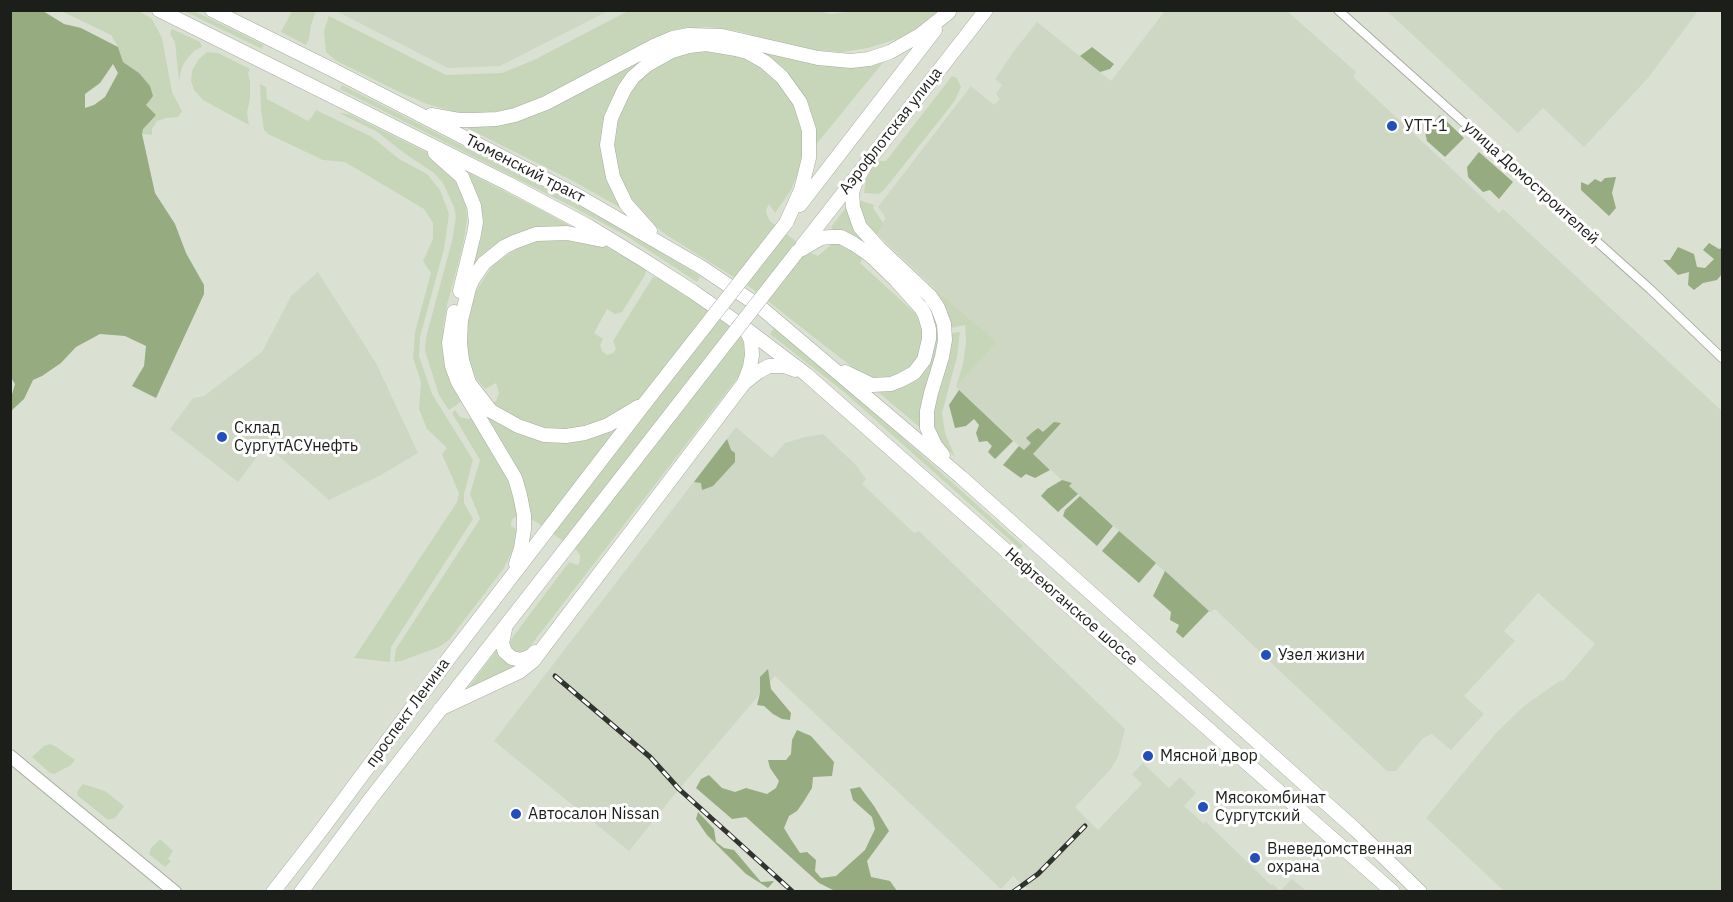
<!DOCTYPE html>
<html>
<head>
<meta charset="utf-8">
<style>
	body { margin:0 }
	#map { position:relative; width:1733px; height:902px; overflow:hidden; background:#dae1d3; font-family:"IBM Plex Sans",sans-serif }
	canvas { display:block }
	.frame { position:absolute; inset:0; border:12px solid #1c1e19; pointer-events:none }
</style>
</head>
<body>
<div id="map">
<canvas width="1733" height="902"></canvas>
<div class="frame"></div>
</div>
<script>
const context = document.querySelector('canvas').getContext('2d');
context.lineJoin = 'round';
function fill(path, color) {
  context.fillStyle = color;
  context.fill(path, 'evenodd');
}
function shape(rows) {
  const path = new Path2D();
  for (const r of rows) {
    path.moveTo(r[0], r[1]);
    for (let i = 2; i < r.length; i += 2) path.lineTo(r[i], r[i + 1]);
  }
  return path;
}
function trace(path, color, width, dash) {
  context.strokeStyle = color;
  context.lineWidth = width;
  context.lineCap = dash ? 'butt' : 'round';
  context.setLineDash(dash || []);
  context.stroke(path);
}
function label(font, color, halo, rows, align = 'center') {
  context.font = font + ' "IBM Plex Sans",sans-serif';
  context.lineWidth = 6;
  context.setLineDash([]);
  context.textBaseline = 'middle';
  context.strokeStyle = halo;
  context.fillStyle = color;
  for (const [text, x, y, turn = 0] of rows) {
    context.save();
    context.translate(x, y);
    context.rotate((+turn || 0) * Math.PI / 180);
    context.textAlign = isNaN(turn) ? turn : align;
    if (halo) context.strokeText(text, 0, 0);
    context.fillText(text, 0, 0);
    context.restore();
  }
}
const built = shape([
	[336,11,608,11,500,66,448,68],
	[1165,11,1287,11,1356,72,1353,77,1499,213,1503,209,1722,411,1722,891,1504,891,1426,818,1496,733,1524,706,1561,680,1563,681,1595,644,1538,593,1504,631,1515,641,1464,696,1484,714,1451,750,1432,734,1423,738,1396,771,1387,771,1285,676,1215,609,1210,612,1033,454,1029,455,956,387,997,342,935,289,876,233,886,218,878,207,971,86,994,105,1000,99,996,94,1002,85,995,79,1014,51,1037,22,1111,81],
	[1387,11,1698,11,1648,78,1584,147,1543,108,1518,133],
	[318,272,376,363,418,453,381,475,329,500,266,445,238,482,170,429,193,398,204,396,262,352,291,296],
	[736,427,772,458,785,443,805,437,823,434,856,465,866,479,862,484,914,533,919,531,1125,729,1118,757,1110,770,1075,807,1098,830,1142,784,1132,774,1143,763,1169,788,1180,777,1196,793,1184,806,1204,824,1206,822,1271,885,1273,884,1280,891,1292,879,1306,891,1029,891,1013,876,1001,889,775,676,679,789,629,851,494,741]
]);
const green = shape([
	[815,10,831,14,861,10,938,11,924,23,900,38,868,48,843,52,815,50,781,43,738,31,709,27,683,29,658,37,535,100,511,109,483,113,455,112,427,104,399,92,335,60,326,52,324,31,329,16,446,75,502,73,534,60,628,11],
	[61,11,139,11,152,19,162,38,172,92,182,111,178,117,166,118,157,121,152,129,152,135,142,134,145,105,139,73,123,62,118,47,111,35],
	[184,11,194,11,264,45,262,49],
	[315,11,316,11,311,25,309,39,306,45,281,32,292,11],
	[172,29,200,42,202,47,194,51,187,59,182,67,179,81,175,42,170,34],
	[748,47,886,59,814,147,810,115],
	[661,50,607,115,624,210,571,180,461,125,490,124],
	[696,50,715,50,749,59,767,70,781,84,792,101,803,134,802,154,799,171,791,190,775,213,769,204,766,210,767,215,770,221,811,253,818,256,833,243,835,233,831,227,846,207,859,200,874,205,873,208,883,223,860,263,915,313,920,322,923,333,923,343,920,354,913,364,905,371,895,377,885,379,872,378,861,374,751,288,668,236,652,224,639,211,626,192,617,171,614,153,614,135,616,119,634,82,664,60],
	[207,52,218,53,250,69,248,73,250,81,250,98,247,113,249,125,203,100,194,90,191,81,192,71,198,60],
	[952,76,957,78,961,87,955,100,946,112,884,190,879,194,864,193,866,179,872,169,879,161,886,161],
	[260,84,266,87,267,99,308,121,312,117,316,110,372,137,399,159,427,174,440,190,449,214,444,249,420,337,419,356,432,394,473,460,464,494,464,503,473,519,391,647,390,662,354,658,457,502,459,493,442,454,447,448,427,429,419,409,421,382,413,358,415,332,431,273,423,261,433,239,433,223,424,209,345,162,323,160,268,134,264,130,261,110],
	[342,85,573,202,628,232,700,276,697,282,628,237,573,207,340,89],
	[339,113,349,114,430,154,451,172,459,187,466,203,467,220,463,245,447,305,443,328,444,348,462,401,449,410,439,395,425,351,426,337,452,241,456,217,454,207,443,183,434,173,404,153,376,131],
	[461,169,547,213,574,228,548,227,471,275,475,243],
	[554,238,599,243,630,259,646,270,645,275,622,312,615,314,607,309,594,333,603,339,600,345,602,351,607,355,613,353,616,349,613,341,653,277,659,278,733,328,742,337,745,347,746,356,744,366,739,376,525,653,519,655,509,648,509,642,569,562,578,565,580,560,580,555,576,550,536,522,529,518,518,516,512,519,511,523,511,526,519,531,516,543,504,568,449,640,439,647,401,661,394,662,396,649,480,519,470,494,480,460,452,413,455,410,460,417,468,419,474,417,496,401,499,393,496,383,485,389,476,378,470,365,467,349,466,332,470,304,476,291,493,265,507,255,522,246,539,240],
	[908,286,925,300,932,310,940,330,924,431,877,391,929,361,934,348,935,335],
	[935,289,997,342,956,387,963,364,966,343,965,325,951,328,944,309,935,296],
	[774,328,847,388,1023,546,1020,549,844,392,770,334],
	[960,332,957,357,942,413,945,433,955,457,943,445,936,436,932,423,934,406,951,333],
	[498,648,523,665,465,692],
	[50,744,55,746,75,760,71,765,54,774,50,773,32,757,44,746],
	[83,784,105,791,124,806,123,808,115,818,108,820,77,795,78,790],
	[160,839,173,851,168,859,171,861,165,867,149,854,151,848]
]);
const forest = shape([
	[11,10,43,11,64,24,81,28,118,47,123,62,139,73,150,86,153,96,146,105,156,115,143,129,142,134,155,193,175,224,186,253,204,285,204,294,156,398,132,386,144,366,146,346,125,336,100,334,76,347,61,363,42,376,33,380,24,399,11,411,11,398,15,384,10,376],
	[113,64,118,73,105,97,94,105,85,108,85,94,100,83],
	[1092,47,1114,64,1110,69,1100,72,1080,56],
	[1440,115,1464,138,1445,157,1427,141,1425,132],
	[1479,152,1513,182,1499,199,1490,190,1483,192,1468,177,1467,167],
	[1616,177,1612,193,1616,208,1609,216,1581,190,1581,182,1588,185,1595,179,1601,182,1605,178],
	[1709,243,1719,249,1722,248,1722,274,1717,280,1703,283,1694,290,1688,285,1689,272,1678,275,1663,260,1670,260,1678,247,1694,254,1697,267,1705,268,1714,259,1703,250],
	[959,390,1013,441,995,459,988,452,992,446,987,441,979,442,976,433,979,425,974,419,966,426,955,428,949,405],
	[1054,422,1061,423,1033,454,1050,470,1035,478,1026,474,1021,478,1003,465,1019,446,1024,450,1031,443,1026,438,1034,431,1038,428,1043,432],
	[727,439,731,450,735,453,735,462,713,486,702,490,701,483,694,482],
	[1062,480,1072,483,1069,486,1078,494,1058,512,1041,496,1047,489],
	[1080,496,1113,526,1097,546,1063,516,1065,510],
	[1119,531,1156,563,1139,583,1102,551],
	[1165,571,1209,611,1183,638,1176,632,1179,625,1170,620,1171,612,1153,596],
	[768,669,771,689,791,713,790,720,782,719,773,714,764,706,757,705,760,693,760,677],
	[797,730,811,736,834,762,832,776,813,777,812,788,804,801,797,811,789,816,784,828,790,838,800,853,807,852,816,860,815,871,821,878,836,876,865,850,875,829,872,817,853,800,850,789,860,787,874,806,889,831,867,861,871,877,890,881,897,891,835,891,819,883,746,817,732,819,696,788,701,779,709,775,722,788,735,792,746,788,767,794,776,788,779,781,770,768,768,760,786,760,791,754,792,740],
	[698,812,714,829,716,842,724,848,734,850,761,882,774,881,768,888,746,874,707,835,696,819]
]);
const minor = shape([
	[1338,10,1650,289,1722,358]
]);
const secondary = shape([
	[10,756,175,892]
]);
const primary = shape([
	[159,10,509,184,588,226,642,259,692,291,745,328,807,375,1393,892],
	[212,10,333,70,578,196,701,267,759,306,961,477,1356,830,1420,892],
	[431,115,459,120,473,120,497,119,515,115,546,103,654,46,673,38,689,35,722,36,818,58,851,61,869,59,890,52,920,35,949,12],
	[435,153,462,177,474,206,476,222,474,234,460,291],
	[869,159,856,181,852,192,853,207,860,227,879,248,930,296,938,308,944,324,945,340,942,357,931,393,927,411,927,428,935,445,943,455],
	[800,205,935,30],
	[650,231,626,204,613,177,607,145,611,118,624,90,633,77,647,65,672,51,689,46,706,44,736,49,747,52,765,62,782,77,800,102,809,130,809,158,801,190,786,223],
	[602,240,567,233,536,234,514,242,504,247,484,263,473,279,469,288,461,320,460,343,462,360,469,383,491,411,518,426,544,435,566,436,585,433,608,425,638,407],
	[802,246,986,10],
	[797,252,821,238,830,237,841,237,854,244,870,255,896,280,921,308,925,315,929,329,929,339,924,360,914,373,901,380,891,384,872,385,845,372],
	[454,312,449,343,452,366,458,382,515,478,520,495,524,515,524,529,521,548,516,564],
	[744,383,750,367,752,355,751,340,745,328],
	[505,629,502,643,505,652,512,658,521,660,531,656,535,652],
	[440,709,519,672,533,661,744,383,758,372,769,366,784,366,795,370],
	[273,892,319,833,449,658,645,403],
	[301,892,372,797,564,551]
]);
const rail = shape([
	[555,676,650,757,679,789,793,892],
	[1013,892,1038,874,1085,826]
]);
const primaryBridge = shape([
	[645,403,786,223],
	[564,551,797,252]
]);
const markers = [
	[1392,126,6,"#244ebc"],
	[222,437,6,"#244ebc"],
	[1266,655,6,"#244ebc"],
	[1148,756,6,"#244ebc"],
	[1203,807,6,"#244ebc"],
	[516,814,6,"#244ebc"],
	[1255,858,6,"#244ebc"]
];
const poiNames = [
	["УТТ-1",1404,126],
	["Склад",234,428],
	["СургутАСУнефть",234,446],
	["Узел жизни",1278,655],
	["Мясной двор",1160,756],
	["Мясокомбинат",1215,798],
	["Сургутский",1215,816],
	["Автосалон Nissan",528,814],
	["Вневедомственная",1267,849],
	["охрана",1267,867]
];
const streetNames = [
	["Аэрофлотская улица",891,131,-52],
	["Тюменский тракт",525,169,27],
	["улица Домостроителей",1531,183,42],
	["Нефтеюганское шоссе",1071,607,41],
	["проспект Ленина",408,713,-54]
];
fill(built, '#cdd7c3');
fill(green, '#c7d6b8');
fill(forest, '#96ab7f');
trace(minor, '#a6ada0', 10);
trace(secondary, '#a6ada0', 14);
trace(primary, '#a6ada0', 15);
trace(minor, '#fff', 8);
trace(secondary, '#fff', 12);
trace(primary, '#fff', 14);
trace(rail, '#31342e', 5);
trace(rail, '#fff', 3, [9]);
trace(primaryBridge, '#a6ada0', 15, []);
trace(primaryBridge, '#fff', 14);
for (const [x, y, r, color] of markers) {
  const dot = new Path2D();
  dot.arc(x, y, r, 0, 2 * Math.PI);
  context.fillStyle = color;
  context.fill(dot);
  trace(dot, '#fff', 2);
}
label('16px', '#1c1e19', '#fff', poiNames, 'left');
label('16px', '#1c1e19', '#fff', streetNames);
</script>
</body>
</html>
